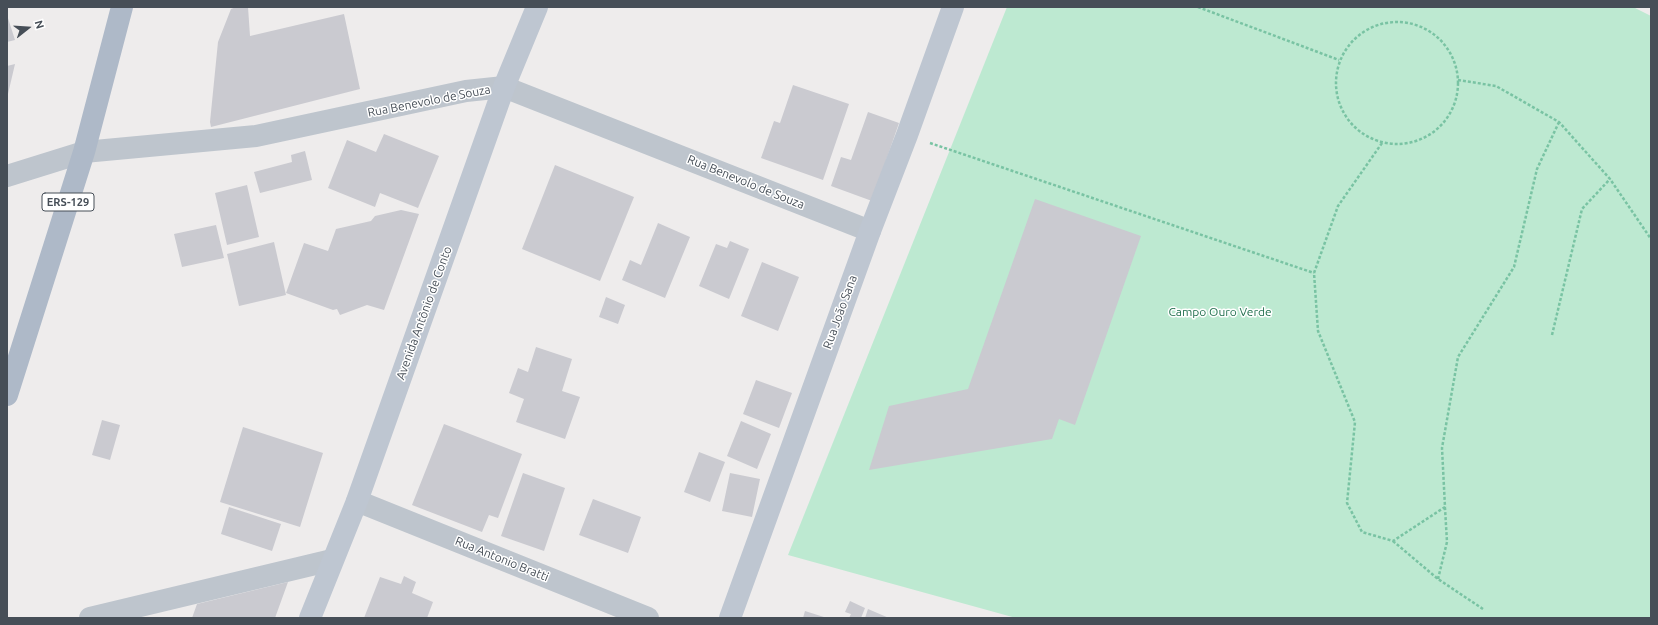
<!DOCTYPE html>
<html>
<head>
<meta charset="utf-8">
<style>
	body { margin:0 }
	#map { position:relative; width:1658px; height:625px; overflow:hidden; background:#eeecec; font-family:Ubuntu,sans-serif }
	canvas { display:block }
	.frame { position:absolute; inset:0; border:8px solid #464e57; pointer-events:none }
	.north { position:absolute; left:8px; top:8px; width:40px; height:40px; -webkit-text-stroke:3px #fff; paint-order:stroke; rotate:73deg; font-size:11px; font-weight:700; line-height:16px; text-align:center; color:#464e57 }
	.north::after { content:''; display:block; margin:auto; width:14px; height:18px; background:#464e57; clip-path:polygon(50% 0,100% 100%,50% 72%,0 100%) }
</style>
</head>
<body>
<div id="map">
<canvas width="1658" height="625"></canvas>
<div class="frame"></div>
<div class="north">N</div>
</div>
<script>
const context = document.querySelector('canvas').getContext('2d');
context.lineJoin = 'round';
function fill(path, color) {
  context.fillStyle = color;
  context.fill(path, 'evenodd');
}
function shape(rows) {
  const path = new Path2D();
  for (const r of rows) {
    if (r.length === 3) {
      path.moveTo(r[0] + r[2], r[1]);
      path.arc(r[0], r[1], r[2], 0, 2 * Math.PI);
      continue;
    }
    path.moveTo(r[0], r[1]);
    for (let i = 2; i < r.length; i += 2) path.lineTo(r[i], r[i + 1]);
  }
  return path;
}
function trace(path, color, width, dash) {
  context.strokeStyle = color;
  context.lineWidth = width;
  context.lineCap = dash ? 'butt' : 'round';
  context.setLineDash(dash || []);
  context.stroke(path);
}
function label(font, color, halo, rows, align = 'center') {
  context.font = font + ' Ubuntu,sans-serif';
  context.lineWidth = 3;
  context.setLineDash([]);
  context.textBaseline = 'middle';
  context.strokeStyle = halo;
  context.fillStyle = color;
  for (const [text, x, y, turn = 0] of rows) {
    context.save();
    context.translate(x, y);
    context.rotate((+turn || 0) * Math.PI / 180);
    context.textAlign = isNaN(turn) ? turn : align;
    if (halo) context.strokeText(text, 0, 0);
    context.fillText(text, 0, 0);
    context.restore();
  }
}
const green = shape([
	[1007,7,1633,7,1651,16,1651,618,1016,618,788,555]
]);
const building = shape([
	[236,7,248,7,250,36,344,14,360,89,211,127,210,122,218,42,231,9],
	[7,15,15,40,7,42],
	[15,64,8,94,7,94,7,66],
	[793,85,849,104,823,180,761,158,774,121,780,123],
	[868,112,899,123,872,201,831,186,841,157,851,160],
	[384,134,439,156,418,208,380,193,375,207,328,188,347,140,376,152],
	[305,151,312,180,260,193,254,172,292,162,291,155],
	[555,165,634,197,600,281,522,249],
	[247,185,259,237,227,245,215,193],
	[1035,199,1141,236,1075,425,1059,419,1052,439,869,470,889,406,968,389],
	[401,210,419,214,384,310,367,305,340,315,337,309,333,310,286,293,304,243,328,251,336,229,371,221,375,216],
	[658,223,690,237,665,298,622,280,630,260,641,265],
	[216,225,224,258,182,267,174,234],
	[730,241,749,249,729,299,699,286,716,244,727,248],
	[274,242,286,295,239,306,227,254],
	[762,262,799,277,778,331,741,316],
	[606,297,625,305,618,324,599,317],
	[536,347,572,359,562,391,580,397,565,439,516,422,524,399,509,393,518,368,528,372],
	[756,380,792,393,779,428,743,414],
	[102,420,120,425,110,460,92,455],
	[741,421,771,434,757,469,727,456],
	[444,424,522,454,498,518,489,515,482,532,412,505],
	[243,427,323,453,300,527,220,502],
	[699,452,725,462,710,502,684,492],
	[523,473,565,488,544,551,501,536],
	[730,473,760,479,752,517,722,511],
	[593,499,641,517,628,553,579,535],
	[229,507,281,524,272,551,221,534],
	[404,576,416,582,412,593,433,602,427,618,364,618,380,577,401,584],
	[288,582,275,618,192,618,197,604],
	[850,601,865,608,861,618,849,618,851,614,845,612],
	[868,609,889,618,865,618],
	[805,611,827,618,803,618]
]);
const path = shape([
	[1198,7,1339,60],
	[1397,83,61],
	[1458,80,1496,86,1559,122,1610,179,1651,239],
	[930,143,1314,273],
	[1382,143,1338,206,1314,273,1318,331,1355,422,1347,503,1362,532,1393,541,1445,507,1442,448,1458,357,1514,267,1537,169,1559,122],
	[1552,335,1582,209,1610,179],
	[1393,541,1438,579,1483,609],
	[1438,579,1447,542,1445,508]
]);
const street = shape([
	[7,176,84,152,256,136,466,91,504,87,870,231],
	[357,501,648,618],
	[90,618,332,560]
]);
const secondary = shape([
	[310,618,357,501,504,87,537,7],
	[730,618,870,231,907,135,953,7]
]);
const primary = shape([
	[7,395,84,152,122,7]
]);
const shields = [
	[68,202,52]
];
const shieldNames = [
	["ERS-129",68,202]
];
const streetNames = [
	["Rua Benevolo de Souza",429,101,-11],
	["Rua Benevolo de Souza",746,182,22],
	["Rua João Sana",840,312,-70],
	["Avenida Antônio de Conto",424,313,-70],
	["Rua Antonio Bratti",502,559,22]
];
const parkNames = [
	["Campo Ouro Verde",1220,312]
];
fill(green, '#bde9d1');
fill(building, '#cacad0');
trace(path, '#79c3a3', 2.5, [3, 2]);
trace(street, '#bec5cd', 22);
trace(secondary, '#bec6d1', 22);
trace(primary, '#aeb9c8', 22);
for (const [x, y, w] of shields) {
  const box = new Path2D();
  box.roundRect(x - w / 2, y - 9, w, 18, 3);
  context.fillStyle = '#fff';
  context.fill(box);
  trace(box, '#464e57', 1);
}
label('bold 11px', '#464e57', null, shieldNames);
label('12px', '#464e57', '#fff', streetNames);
label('12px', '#206f4d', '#fff', parkNames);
</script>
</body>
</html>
